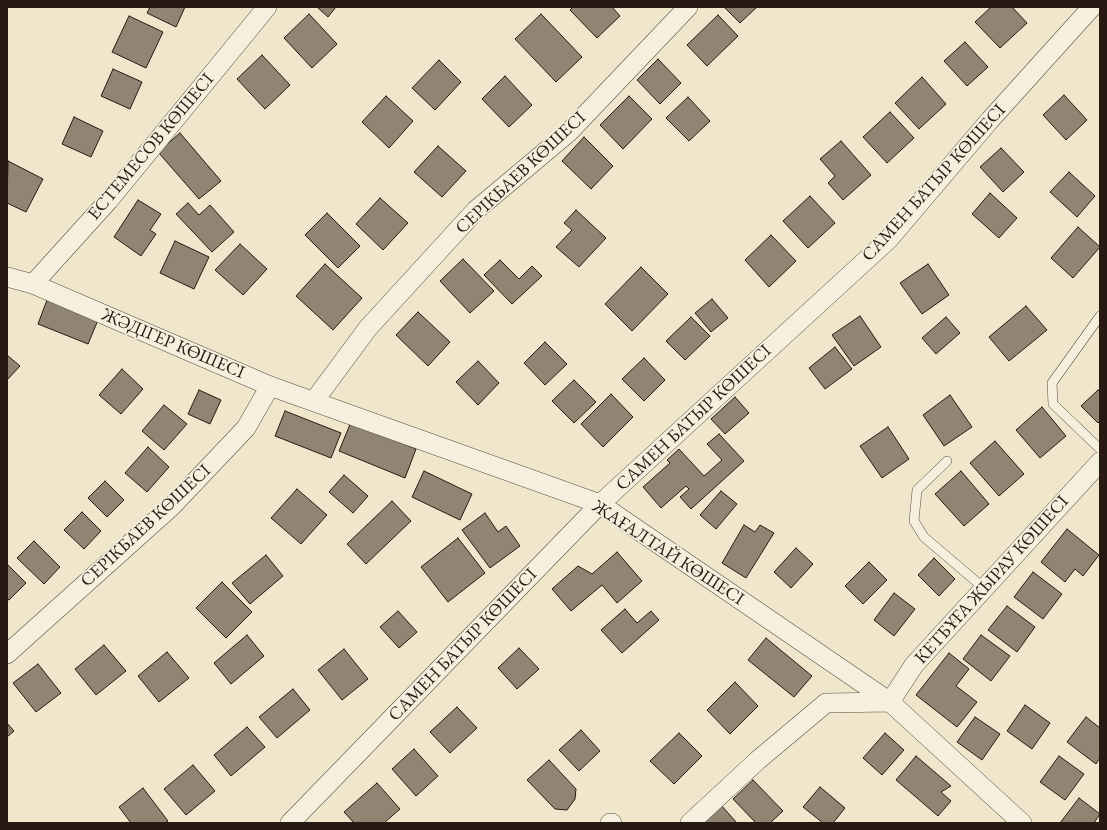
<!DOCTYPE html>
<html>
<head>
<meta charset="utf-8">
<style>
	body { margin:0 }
	#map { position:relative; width:1107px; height:830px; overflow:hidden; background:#f0e6cc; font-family:"EB Garamond",serif }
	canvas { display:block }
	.frame { position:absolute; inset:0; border:8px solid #281a12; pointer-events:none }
</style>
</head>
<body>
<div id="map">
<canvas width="1107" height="830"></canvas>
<div class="frame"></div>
</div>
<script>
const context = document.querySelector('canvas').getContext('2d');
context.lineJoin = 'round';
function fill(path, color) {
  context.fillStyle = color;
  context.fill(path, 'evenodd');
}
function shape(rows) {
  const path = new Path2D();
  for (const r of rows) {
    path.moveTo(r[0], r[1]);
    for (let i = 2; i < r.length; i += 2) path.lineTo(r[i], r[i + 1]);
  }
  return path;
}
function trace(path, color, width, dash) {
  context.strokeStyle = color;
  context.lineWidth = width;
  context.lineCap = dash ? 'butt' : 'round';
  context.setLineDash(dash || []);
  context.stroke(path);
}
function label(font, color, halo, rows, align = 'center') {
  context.font = font + ' "EB Garamond",serif';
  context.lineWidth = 3.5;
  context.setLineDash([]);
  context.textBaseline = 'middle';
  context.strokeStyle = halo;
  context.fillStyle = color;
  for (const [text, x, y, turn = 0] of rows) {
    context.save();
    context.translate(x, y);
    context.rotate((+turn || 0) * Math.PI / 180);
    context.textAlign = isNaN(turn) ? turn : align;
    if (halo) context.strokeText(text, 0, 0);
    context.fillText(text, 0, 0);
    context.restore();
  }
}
const building = shape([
	[150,7,185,7,176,27,147,13,150,7],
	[317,7,336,7,328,17,317,7],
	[573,7,612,7,620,16,597,38,570,10,573,7],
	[724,7,757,7,740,23,724,7],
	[991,7,1012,7,1027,23,1000,48,975,22,991,7],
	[309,14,337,44,312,68,284,38,309,14],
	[541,14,582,57,556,82,515,39,541,14],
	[718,15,738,36,707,66,687,45,718,15],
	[129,16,163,32,146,68,112,52,129,16],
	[965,42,988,67,967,86,944,61,965,42],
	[262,55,290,85,265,109,237,79,262,55],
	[658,59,681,83,660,104,637,80,658,59],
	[439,60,461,82,435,110,412,88,439,60],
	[113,69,142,82,130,109,101,96,113,69],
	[505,76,532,105,509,127,482,99,505,76],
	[922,77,946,104,919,129,895,103,922,77],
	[1064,95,1087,120,1066,140,1043,115,1064,95],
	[386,96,413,121,389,148,362,122,386,96],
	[629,96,652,119,623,149,600,125,629,96],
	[688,97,710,121,689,141,666,118,688,97],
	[890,112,914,138,887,163,863,137,890,112],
	[74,117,103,131,91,157,62,144,74,117],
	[180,133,221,181,199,199,158,152,180,133],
	[584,137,613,166,591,189,562,161,584,137],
	[841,141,871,175,843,200,828,183,835,176,820,159,841,141],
	[438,146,466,171,442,197,414,172,438,146],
	[1001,148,1024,172,1003,192,980,167,1001,148],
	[8,161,43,179,26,212,7,203,8,161],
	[1069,172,1095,196,1077,217,1050,192,1069,172],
	[990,193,1017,218,999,238,972,214,990,193],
	[810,196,835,223,808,248,783,221,810,196],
	[380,198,408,223,383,250,356,224,380,198],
	[138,200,161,214,150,230,156,234,141,256,114,237,138,200],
	[188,203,199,215,210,205,234,232,212,252,176,214,188,203],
	[576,210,606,238,579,267,556,247,572,230,564,223,576,210],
	[327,213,360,246,338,268,305,235,327,213],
	[1078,227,1100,247,1073,278,1051,258,1078,227],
	[771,235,796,261,769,287,745,260,771,235],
	[175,241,209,257,194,289,160,273,175,241],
	[240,244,267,269,243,295,215,270,240,244],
	[463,259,494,291,470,313,440,281,463,259],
	[500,260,519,279,532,266,542,276,512,304,484,275,500,260],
	[325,264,362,298,333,330,296,296,325,264],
	[928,264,949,295,922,314,900,283,928,264],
	[641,267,668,294,632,331,605,304,641,267],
	[712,299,728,318,711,332,695,313,712,299],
	[47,300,98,320,88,344,38,324,47,300],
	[1026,306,1047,330,1009,361,989,337,1026,306],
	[418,312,450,342,428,366,396,335,418,312],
	[860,316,881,347,854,366,832,335,860,316],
	[691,317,710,336,685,360,666,341,691,317],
	[946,317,960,333,936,354,922,338,946,317],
	[545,342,567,364,545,385,524,363,545,342],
	[835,347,852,369,825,389,809,368,835,347],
	[7,355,20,366,7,380,7,355],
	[644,358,665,380,644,401,622,379,644,358],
	[478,361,499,383,478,405,456,382,478,361],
	[122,369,143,389,121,414,99,395,122,369],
	[574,380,596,402,574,423,552,401,574,380],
	[199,390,221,400,210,424,188,414,199,390],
	[1098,390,1100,392,1100,421,1098,423,1081,406,1098,390],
	[611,394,633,417,603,447,581,424,611,394],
	[950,395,972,427,944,446,923,415,950,395],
	[735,397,749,413,725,434,711,419,735,397],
	[164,405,187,424,164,450,142,431,164,405],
	[1042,407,1066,436,1040,458,1016,430,1042,407],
	[285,411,341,433,331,458,275,436,285,411],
	[351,422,416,449,405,478,339,451,351,422],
	[888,427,909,459,882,478,860,446,888,427],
	[719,434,744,461,691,509,680,497,689,489,686,486,661,508,643,487,670,463,667,460,679,449,704,476,722,460,707,444,719,434],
	[995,441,1024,474,999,496,970,463,995,441],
	[148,447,169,467,147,492,125,473,148,447],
	[424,471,472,494,460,520,412,497,424,471],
	[961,471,989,504,964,526,935,494,961,471],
	[344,475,368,496,353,513,329,492,344,475],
	[105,481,124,500,107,517,88,498,105,481],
	[297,489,327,515,301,544,271,518,297,489],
	[721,491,737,504,716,529,700,515,721,491],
	[392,501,411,521,366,564,347,544,392,501],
	[82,512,101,531,84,549,64,530,82,512],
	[485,513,498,532,506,526,520,546,490,568,462,530,485,513],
	[744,525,755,532,760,525,774,533,746,578,722,563,744,525],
	[1067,529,1099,555,1083,576,1075,569,1065,582,1041,562,1067,529],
	[458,538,485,573,448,602,421,567,458,538],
	[34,541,60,567,44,584,17,558,34,541],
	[796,548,813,564,791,588,774,572,796,548],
	[617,552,642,581,617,603,602,585,571,611,552,589,578,566,592,574,617,552],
	[266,555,283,576,250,604,232,583,266,555],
	[934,558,955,579,939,596,918,575,934,558],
	[869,562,887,580,863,604,845,586,869,562],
	[7,564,26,583,9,600,7,599,7,564],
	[1033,572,1062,594,1043,619,1014,597,1033,572],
	[222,582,252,612,226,638,196,608,222,582],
	[894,593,915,609,894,636,874,620,894,593],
	[1007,606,1035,627,1017,652,988,630,1007,606],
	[625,609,637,623,651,611,659,620,622,653,601,630,625,609],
	[398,611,417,632,399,648,380,627,398,611],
	[247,635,264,656,231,684,214,663,247,635],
	[981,635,1010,656,991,681,963,659,981,635],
	[766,638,812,676,794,697,748,660,766,638],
	[104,645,126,671,96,695,75,669,104,645],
	[519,648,539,669,517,689,498,668,519,648],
	[344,649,368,679,342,700,318,670,344,649],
	[167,652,189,678,159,702,138,676,167,652],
	[949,653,969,669,956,686,977,702,957,727,916,695,949,653],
	[38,664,61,693,36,712,13,683,38,664],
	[735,682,758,706,730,734,707,710,735,682],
	[293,689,310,710,277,738,259,717,293,689],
	[1025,705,1050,723,1032,749,1007,731,1025,705],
	[457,707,477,728,450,753,430,732,457,707],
	[975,717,1000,734,982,760,957,742,975,717],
	[1086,717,1100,728,1100,758,1096,764,1067,742,1086,717],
	[7,723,14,731,7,737,7,723],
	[247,727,265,747,231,776,214,755,247,727],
	[581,730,600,751,579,771,559,750,581,730],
	[679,733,702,756,674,784,650,761,679,733],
	[885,733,904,750,882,775,863,758,885,733],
	[414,749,438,776,416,796,392,769,414,749],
	[916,756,951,786,941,792,951,801,938,816,896,780,916,756],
	[1059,756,1084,774,1065,800,1040,782,1059,756],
	[549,760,576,789,575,799,567,810,555,809,527,780,549,760],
	[193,765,215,791,186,815,164,789,193,765],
	[753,780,783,811,770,823,756,823,733,799,753,780],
	[377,783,400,809,384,823,354,823,344,812,377,783],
	[820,787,845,808,833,823,823,823,803,807,820,787],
	[143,788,168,821,165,823,131,823,119,807,143,788],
	[1079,798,1100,814,1094,823,1060,823,1079,798],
	[720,804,737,823,700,823,720,804]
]);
const service = shape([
	[1100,316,1052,383,1053,404,1100,449],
	[947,461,917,490,914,521,924,537,985,589]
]);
const minor = shape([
	[7,277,33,284,270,386,600,504,890,702,1022,823],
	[33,284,109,200,267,7],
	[314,401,368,328,476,210,569,132,688,7],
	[7,654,171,507,246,428,270,386],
	[890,702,914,665,1100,462],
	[290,823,600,504,888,240,990,120,1092,7],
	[610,823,612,823],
	[690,823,758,760,826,703,890,702]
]);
const streetNames = [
	["ЕСТЕМЕСОВ КӨШЕСІ",151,147,-50],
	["СЕРІКБАЕВ КӨШЕСІ",521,173,-43],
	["САМЕН БАТЫР КӨШЕСІ",934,183,-48],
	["ЖӘДІГЕР КӨШЕСІ",173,344,23],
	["САМЕН БАТЫР КӨШЕСІ",694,418,-43],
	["СЕРІКБАЕВ КӨШЕСІ",146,526,-43],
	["ЖАҒАЛТАЙ КӨШЕСІ",668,553,33],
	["КЕТБҰҒА ЖЫРАУ КӨШЕСІ",992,580,-48],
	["САМЕН БАТЫР КӨШЕСІ",463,645,-46]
];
fill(building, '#908473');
trace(building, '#281a12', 1);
trace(service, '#5a4d40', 10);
trace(minor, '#5a4d40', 20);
trace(service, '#f5efde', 9);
trace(minor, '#f5efde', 19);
label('18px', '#281a12', '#f5efde', streetNames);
</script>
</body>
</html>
